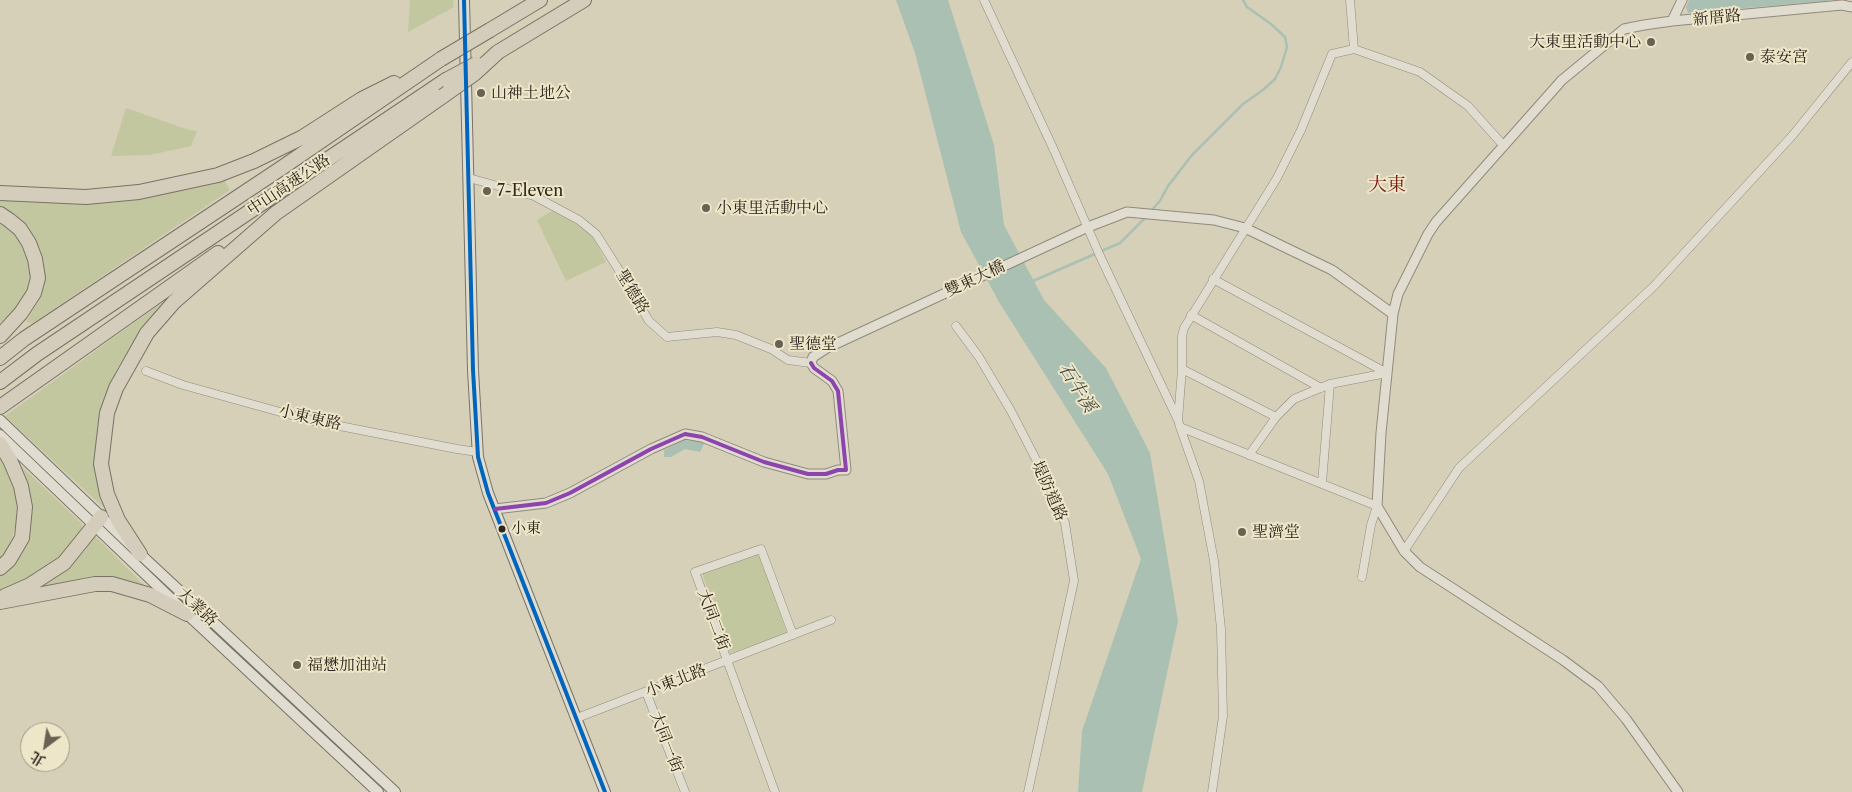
<!DOCTYPE html>
<html>
<head>
<meta charset="utf-8">
<style>
	body { margin:0 }
	#map { position:relative; width:1852px; height:792px; overflow:hidden; background:#d7d0b8; font-family:"Libre Caslon Text","Noto Serif TC",serif }
	canvas { display:block }
	.north { position:absolute; left:20px; top:722px; width:50px; height:50px; box-sizing:border-box; background:#ede6c8; border:1px solid #a19984; border-radius:50%; rotate:211deg; font-size:14px; font-weight:700; line-height:20px; text-align:center; color:#30251f }
	.north::after { content:''; display:block; margin:auto; width:18px; height:22px; background:#6a6155; clip-path:polygon(50% 0,100% 100%,50% 72%,0 100%) }
</style>
</head>
<body>
<div id="map">
<canvas width="1852" height="792"></canvas>
<div class="north">北</div>
</div>
<script>
const context = document.querySelector('canvas').getContext('2d');
context.lineJoin = 'round';
function fill(path, color) {
  context.fillStyle = color;
  context.fill(path, 'evenodd');
}
function shape(rows) {
  const path = new Path2D();
  for (const r of rows) {
    path.moveTo(r[0], r[1]);
    for (let i = 2; i < r.length; i += 2) path.lineTo(r[i], r[i + 1]);
  }
  return path;
}
function trace(path, color, width, dash) {
  context.strokeStyle = color;
  context.lineWidth = width;
  context.lineCap = dash ? 'butt' : 'round';
  context.setLineDash(dash || []);
  context.stroke(path);
}
function label(font, color, halo, rows, align = 'center') {
  context.font = font + ' "Libre Caslon Text","Noto Serif TC",serif';
  context.lineWidth = 4;
  context.setLineDash([]);
  context.textBaseline = 'middle';
  context.strokeStyle = halo;
  context.fillStyle = color;
  for (const [text, x, y, turn = 0] of rows) {
    context.save();
    context.translate(x, y);
    context.rotate((+turn || 0) * Math.PI / 180);
    context.textAlign = isNaN(turn) ? turn : align;
    if (halo) context.strokeText(text, 0, 0);
    context.fillText(text, 0, 0);
    context.restore();
  }
}
const green = shape([
	[410,0,453,0,454,7,408,32],
	[126,108,189,130,197,131,191,146,150,155,111,156],
	[223,178,230,190,33,323,26,322,41,296,43,277,39,258,31,232,16,216,0,208,0,199,50,201,160,195],
	[553,210,571,220,593,237,606,262,566,281,537,220],
	[0,223,15,234,26,252,30,272,30,289,0,332],
	[174,294,140,333,116,370,102,418,98,478,105,509,5,416],
	[0,455,8,467,16,492,17,519,9,550,0,559],
	[18,463,81,523,84,531,58,559,38,574,12,588,0,591,0,575,24,547],
	[95,536,146,587,45,587,45,583,82,554],
	[760,554,787,634,730,653,702,573]
]);
const water = shape([
	[896,0,948,0,994,145,1004,225,1044,300,1106,368,1150,453,1178,621,1142,792,1078,792,1082,731,1141,559,1108,474,999,302,961,232,915,53],
	[1689,0,1830,0,1828,1,1688,13,1686,7],
	[684,440,705,442,700,452,685,449,671,457,664,457,664,450]
]);
const stream = shape([
	[1151,211,1160,201,1168,186,1192,155,1243,104,1263,90,1275,79,1281,67,1287,47,1285,37,1271,24,1247,7,1243,0],
	[1033,281,1120,243,1146,217]
]);
const minor = shape([
	[984,0,1053,148,1100,256,1177,418],
	[1350,0,1354,49],
	[469,178,534,196,579,220,596,234,622,275,649,321,667,337,717,332,736,335,771,349,788,360,811,363],
	[1213,279,1387,373],
	[1191,315,1321,388],
	[956,326,979,357,1011,411,1042,471,1065,523,1074,581,1028,792],
	[1182,369,1276,417],
	[146,371,183,385,309,420,457,449,477,452],
	[1180,427,1199,481,1214,561,1221,629,1223,716,1212,792],
	[1249,455,1276,417,1294,399,1330,384,1387,373],
	[1322,483,1330,384],
	[1404,551,1459,468,1654,286,1792,136,1852,62],
	[1362,577,1371,525,1377,506,1180,427,1178,420,1182,369,1182,336,1184,328,1277,178,1301,130,1332,54,1354,49,1420,72,1468,106,1504,146],
	[646,692,685,792],
	[577,718,831,620],
	[775,792,695,572,761,549,793,635]
]);
const tertiary = shape([
	[1672,21,1842,5,1852,7],
	[495,509,546,503,570,493,651,449,685,434,702,437,764,462,808,474,826,474,838,470,846,470,838,391,832,381,814,368,811,363,813,357,827,348,1088,227,1127,212,1214,220,1245,228,1332,270,1393,314],
	[1678,792,1626,719,1598,686,1563,660,1420,567,1404,551,1377,506,1381,433,1393,314,1398,294,1428,234,1436,222,1562,80,1624,29,1644,25,1672,21,1682,0]
]);
const secondary = shape([
	[464,0,473,370,478,457,488,493,605,792],
	[0,420,140,554,395,792],
	[0,435,187,614,378,792]
]);
const motorway = shape([
	[490,30,540,0],
	[498,52,584,0],
	[0,193,86,197,139,192,218,175,254,161,303,137,362,99,394,83],
	[0,214,9,220,20,229,29,243,35,259,38,278,34,293,21,313,0,336],
	[0,358,24,339,280,169,441,59],
	[0,382,37,354,446,80],
	[0,407,218,253],
	[0,444,10,460,21,486,25,507,22,538,9,560,0,568],
	[140,554,118,520,107,494,101,464,107,413,116,388,147,333,174,302,276,213,443,96],
	[5,596,30,585,64,563,101,517],
	[0,602,95,584,112,584,150,595,187,614]
]);
const motorwayBridge = shape([
	[441,59,490,30],
	[446,80,476,64],
	[443,96,474,74,498,52]
]);
const bus1 = shape([
	[464,0,473,370,478,457,488,493,605,792]
]);
const bus2 = shape([
	[495,509,546,503,570,493,651,449,685,434,702,437,764,462,808,474,826,474,838,470,846,470,838,391,832,381,814,368,811,363]
]);
const markers = [
	[1651,42,5,"#6a6155"],
	[1750,57,5,"#6a6155"],
	[481,93,5,"#6a6155"],
	[487,191,5,"#6a6155"],
	[706,208,5,"#6a6155"],
	[779,344,5,"#6a6155"],
	[502,529,4.5,"#30251f"],
	[1242,532,5,"#6a6155"],
	[297,665,5,"#6a6155"]
];
const busNames = [
	["小東",511,529]
];
const streetNames = [
	["新厝路",1717,18,-6],
	["中山高速公路",289,185,-34],
	["雙東大橋",975,279,-25],
	["聖德路",632,292,59],
	["小東東路",310,418,13],
	["堤防道路",1049,491,66],
	["大業路",197,607,43],
	["大同二街",713,620,70],
	["小東北路",676,681,-21],
	["大同一街",666,742,69]
];
const poiNames = [
	["大東里活動中心",1641,42,"right"],
	["泰安宮",1760,57],
	["山神土地公",491,93],
	["7-Eleven",497,191],
	["小東里活動中心",716,208],
	["聖德堂",789,344],
	["聖濟堂",1252,532],
	["福懋加油站",307,665]
];
const waterNames = [
	["石牛溪",1077,388,58]
];
const quarterNames = [
	["大東",1387,186]
];
fill(green, '#c2c7a0');
fill(water, '#aac0b2');
trace(stream, '#aac0b2', 2.5);
trace(minor, '#8f8a7c', 9);
trace(tertiary, '#8f8a7c', 11);
trace(secondary, '#787367', 12);
trace(motorway, '#787367', 16);
trace(minor, '#e0ddd0', 8);
trace(tertiary, '#e0ddd0', 9);
trace(secondary, '#e0ddd0', 10);
trace(motorway, '#d4cdbb', 14);
trace(motorwayBridge, '#787367', 16, []);
trace(motorwayBridge, '#d4cdbb', 14);
trace(bus1, '#0065bd', 4);
trace(bus2, '#8e44ad', 4);
for (const [x, y, r, color] of markers) {
  const dot = new Path2D();
  dot.arc(x, y, r, 0, 2 * Math.PI);
  context.fillStyle = color;
  context.fill(dot);
  trace(dot, '#ede6c8', 2);
}
label('15px', '#30251f', '#ede6c8', busNames, 'left');
label('16px', '#30251f', '#ede6c8', streetNames);
label('16px', '#30251f', '#ede6c8', poiNames, 'left');
label('italic 18px', '#4a4a43', '#ede6c8', waterNames);
label('19px', '#7a1f14', '#ede6c8', quarterNames);
</script>
</body>
</html>
